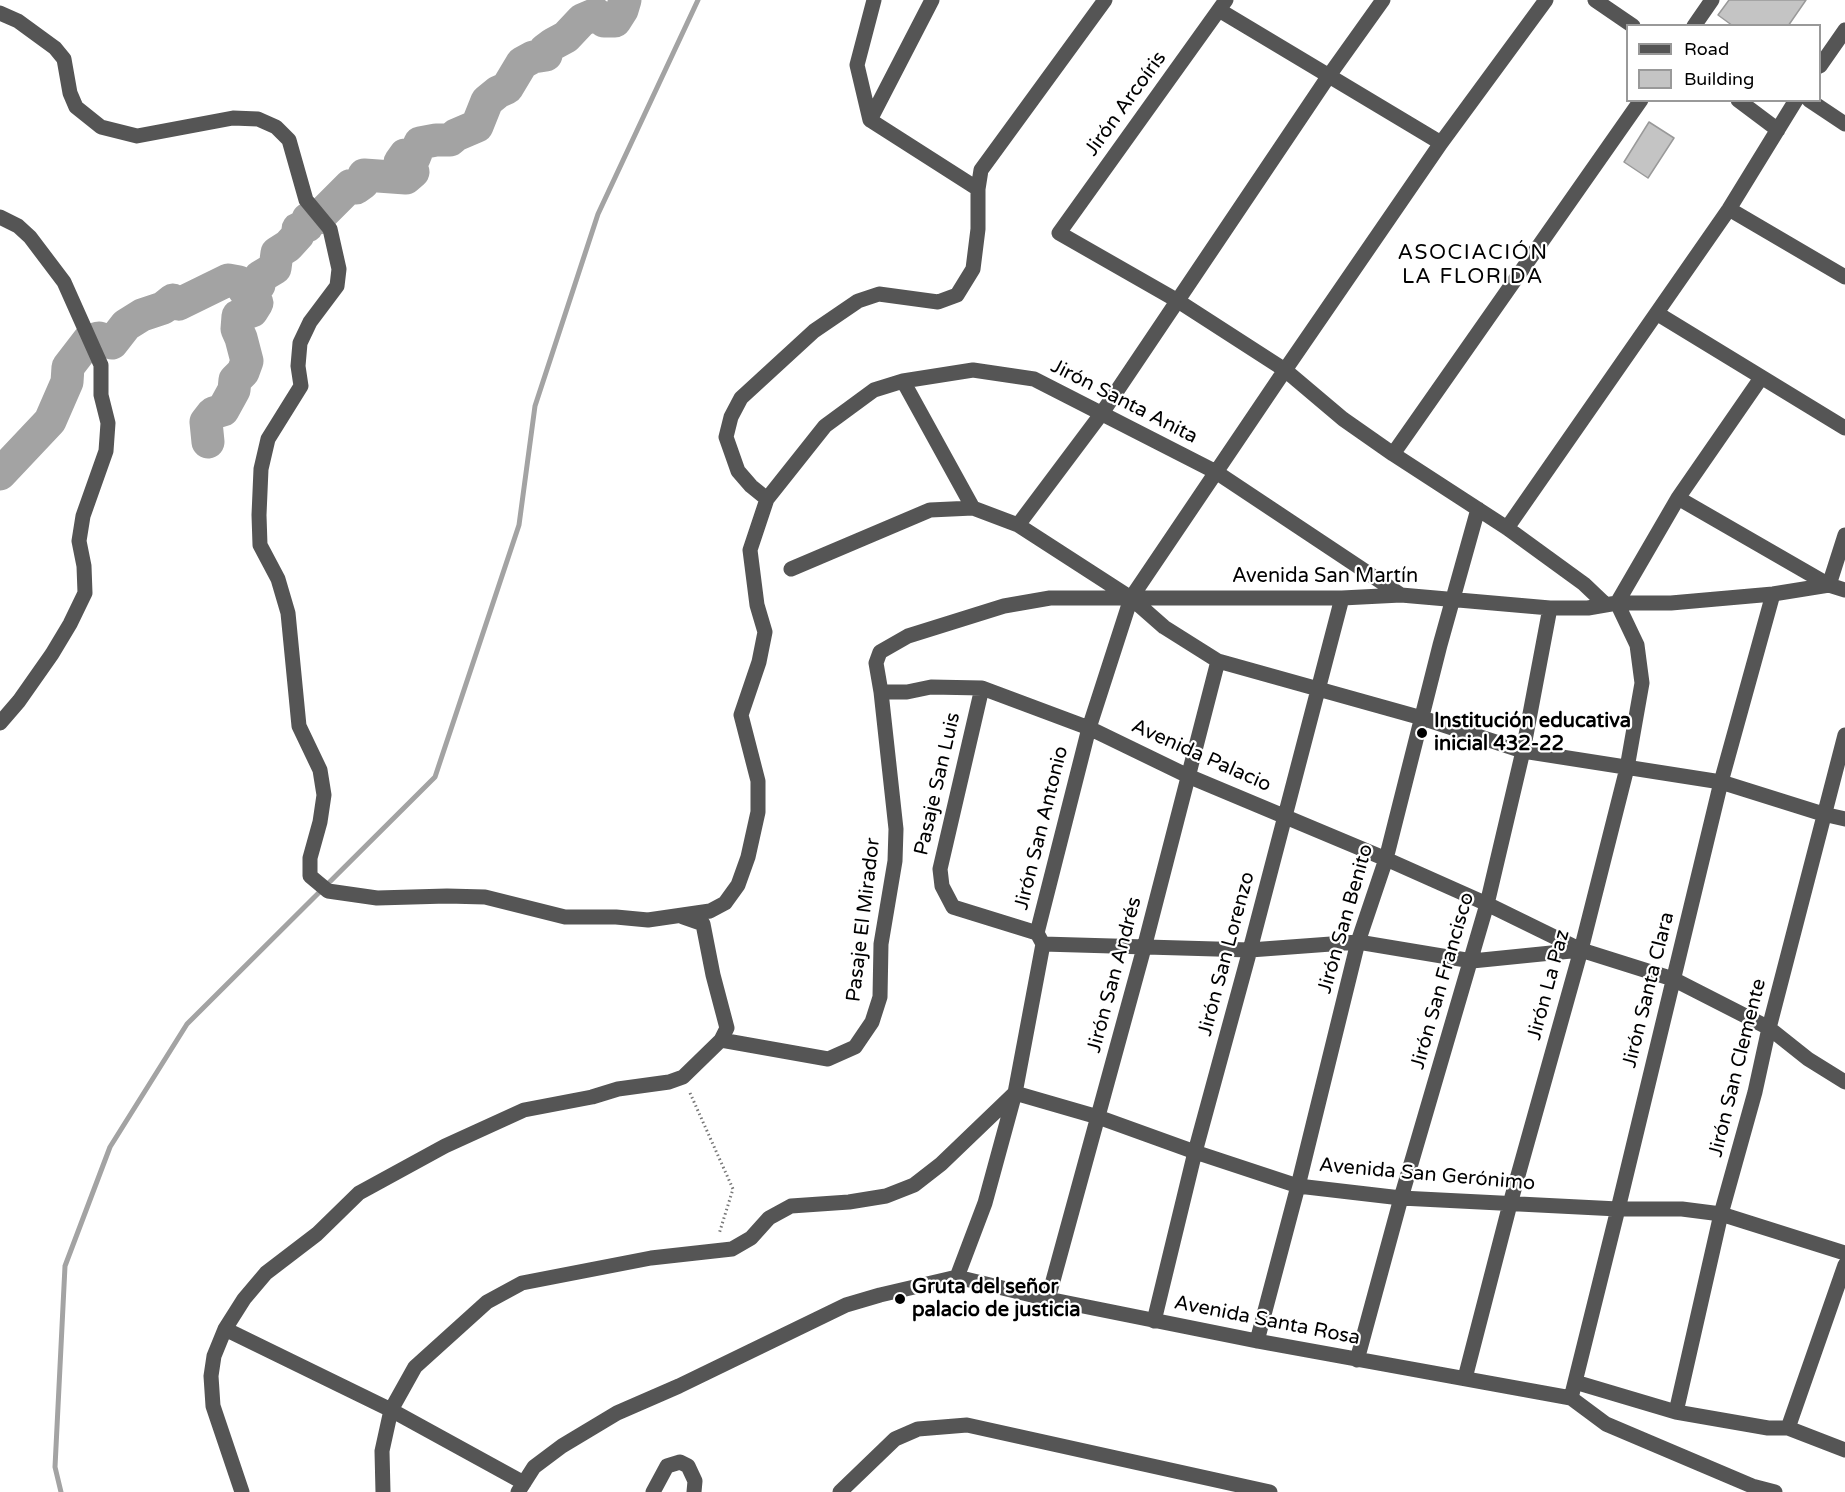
<!DOCTYPE html>
<html>
<head>
<meta charset="utf-8">
<style>
	body { margin:0 }
	#map { position:relative; width:1845px; height:1492px; overflow:hidden; background:#fff; font-family:"Varela Round",sans-serif }
	canvas { display:block }
	.legend { position:absolute; left:1626px; top:24px; width:195px; height:78px; box-sizing:border-box; background:#fff; border:2px solid #999; margin:0; padding:8px 10px; list-style:none; font-size:18px; color:#000 }
	.legend li { display:flex; align-items:center; gap:12px; height:30px }
	.legend b { width:30px; border:2px solid #999 }
</style>
</head>
<body>
<div id="map">
<canvas width="1845" height="1492"></canvas>
<ul class="legend">
<li><b style="height:8px;background:#555"></b>Road</li>
<li><b style="height:16px;background:#c4c4c4"></b>Building</li>
</ul>
</div>
<script>
const context = document.querySelector('canvas').getContext('2d');
context.lineJoin = 'round';
function shape(rows) {
  const path = new Path2D();
  for (const r of rows) {
    path.moveTo(r[0], r[1]);
    for (let i = 2; i < r.length; i += 2) path.lineTo(r[i], r[i + 1]);
  }
  return path;
}
function trace(path, color, width, dash) {
  context.strokeStyle = color;
  context.lineWidth = width;
  context.lineCap = dash ? 'butt' : 'round';
  context.setLineDash(dash || []);
  context.stroke(path);
}
function fill(path, color) {
  context.fillStyle = color;
  context.fill(path, 'evenodd');
}
function label(font, color, halo, rows, align = 'center') {
  context.font = font + ' "Varela Round",sans-serif';
  context.lineWidth = 4.5;
  context.setLineDash([]);
  context.textBaseline = 'middle';
  context.strokeStyle = halo;
  context.fillStyle = color;
  for (const [text, x, y, turn = 0] of rows) {
    context.save();
    context.translate(x, y);
    context.rotate((+turn || 0) * Math.PI / 180);
    context.textAlign = isNaN(turn) ? turn : align;
    if (halo) context.strokeText(text, 0, 0);
    context.fillText(text, 0, 0);
    context.restore();
  }
}
const stream = shape([
	[61,1492,55,1467,65,1266,110,1147,187,1024,435,777,519,525,535,406,598,214,698,0]
]);
const river = shape([
	[208,442,206,422,213,413,223,410,234,390,235,380,243,372,247,361,241,338,237,329,238,316,252,311,257,303,253,298,253,291],
	[0,474,50,421,67,382,68,367,88,341,99,338,112,343,126,325,142,315,163,308,173,300,179,304,228,280,239,282,245,291,253,291,259,285,260,277,275,268,277,253,288,246,298,235,298,229,307,226,308,219,318,218,350,186,356,188,363,183,364,175,406,178,413,172,400,162,405,155,414,158,420,143,436,140,450,140,456,135,477,126,487,101,498,92,507,88,522,63,533,57,546,55,545,50,553,44,566,37,582,20,596,14,604,21,615,21,622,10,625,0]
]);
const building = shape([
	[1729,0,1806,0,1788,26,1733,26,1718,15,1729,0],
	[1649,122,1674,138,1648,178,1624,162,1649,122]
]);
const path = shape([
	[690,1093,733,1189,719,1234]
]);
const minor = shape([
	[932,0,870,120,978,189],
	[1226,0,1059,233,1178,301,1285,370,1343,419,1393,454,1507,528,1584,584,1605,604],
	[1595,0,1633,26],
	[1219,10,1441,143],
	[0,13,18,21,55,48,64,59,70,93,76,107,101,127,137,136,233,118,258,119,276,127,289,140,306,200,330,229,339,269,337,286,310,322,300,343,298,366,301,386,268,439,261,469,259,515,260,545,278,579,288,613,299,726,320,770,324,795,320,822,310,858,310,876,328,891,377,898,447,896,485,897,565,917,616,917,648,920,710,911,725,903,738,885,748,857,758,812,758,781,741,715,759,662,765,632,757,605,750,550,767,499,825,426,874,390,903,381,973,370,1034,379,1216,472,1401,595],
	[1694,26,1712,0],
	[1820,66,1845,30],
	[1738,100,1778,130],
	[1809,100,1845,124],
	[870,120,857,65,874,0],
	[1729,209,1845,277],
	[0,217,18,226,30,237,64,282,101,365,101,395,108,423,106,451,83,516,79,541,84,566,85,593,70,624,52,654,19,701,0,723],
	[1658,314,1845,428],
	[903,381,973,508,1018,525,1131,598,1164,627,1218,661,1422,718,1523,751,1721,782,1823,814,1845,819],
	[1393,454,1641,100],
	[1678,498,1829,585,1845,535],
	[767,499,751,486,738,471,726,437,731,417,741,398,814,331,858,301,879,294,938,302,957,295,973,269,978,229,978,189,981,170,1105,0],
	[1018,525,1102,413,1328,77,1383,0],
	[1507,528,1729,209,1796,100],
	[791,569,930,510,973,508],
	[1845,590,1829,585,1773,594,1671,603,1617,603,1588,608,1550,608,1401,595,1342,598,1050,598,1004,606,908,636,880,652,876,663,881,692,907,692,931,687,982,688,1089,728,1188,776,1386,859,1487,904,1581,950,1673,979,1769,1028,1808,1059,1845,1082],
	[982,688,940,869,942,886,953,907,1037,933],
	[1043,944,1250,950,1358,942,1472,961,1581,950],
	[721,1040,828,1059,855,1047,872,1022,880,997,881,944,895,861,896,829,881,692],
	[957,1277,985,1203,1015,1093,1043,944,1037,933,1089,728,1131,598,1285,370,1441,143,1546,0],
	[1048,1299,1144,948,1218,661],
	[1154,1321,1195,1152,1250,950,1342,598],
	[225,1329,391,1410,524,1483],
	[1257,1341,1298,1186,1358,942,1386,859,1440,645,1478,509],
	[1357,1360,1401,1198,1487,904,1523,751,1550,608],
	[1465,1378,1510,1204,1581,950,1627,768,1642,683,1637,645,1617,603,1678,498,1761,378],
	[1575,1382,1676,1412,1768,1428,1788,1428,1845,1450],
	[1571,1398,1618,1209,1721,782,1773,594],
	[1676,1412,1721,1214,1755,1092,1769,1028,1845,735],
	[1788,1428,1845,1265],
	[242,1492,213,1406,211,1376,214,1356,225,1329,244,1299,266,1273,317,1234,359,1193,445,1146,524,1110,592,1097,618,1089,669,1082,683,1077,721,1040,727,1028,713,975,703,924,683,917],
	[383,1492,382,1451,391,1410,415,1367,487,1302,522,1283,651,1258,732,1249,751,1238,769,1218,791,1206,849,1202,886,1196,914,1185,941,1164,1015,1093,1098,1117,1195,1152,1298,1186,1401,1198,1618,1209,1682,1209,1721,1214,1845,1253],
	[518,1492,534,1467,562,1446,617,1413,679,1386,846,1305,880,1295,957,1277,1048,1299,1257,1341,1571,1398,1606,1424,1752,1486,1775,1492],
	[653,1492,667,1466,680,1462,688,1466,695,1481,694,1492],
	[840,1492,895,1439,918,1429,967,1425,1270,1492]
]);
const markers = [
	[1422,733,6,"#000"],
	[900,1299,6,"#000"]
];
const streetNames = [
	["Jirón Arcoíris",1126,104,-54],
	["Jirón Santa Anita",1124,402,27],
	["Avenida San Martín",1325,577],
	["Avenida Palacio",1201,756,24],
	["Pasaje San Luis",938,784,-77],
	["Jirón San Antonio",1042,828,-76],
	["Jirón San Benito",1346,919,-74],
	["Pasaje El Mirador",864,920,-83],
	["Jirón San Lorenzo",1227,954,-75],
	["Jirón San Andrés",1115,975,-75],
	["Jirón San Francisco",1443,981,-74],
	["Jirón La Paz",1549,985,-75],
	["Jirón Santa Clara",1649,990,-76],
	["Jirón San Clemente",1738,1068,-76],
	["Avenida San Gerónimo",1427,1175,5],
	["Avenida Santa Rosa",1267,1321,11]
];
const poiNames = [
	["Institución educativa",1434,722],
	["inicial 432-22",1434,745],
	["Gruta del señor",912,1288],
	["palacio de justicia",912,1311]
];
const neighbourhoodNames = [
	["ASOCIACIÓN",1473,253],
	["LA FLORIDA",1473,277]
];
trace(stream, '#a3a3a3', 5);
trace(river, '#a3a3a3', 33);
fill(building, '#c4c4c4');
trace(building, '#999', 1.5);
trace(path, '#777', 3, [1.5, 3]);
trace(minor, '#555', 15);
for (const [x, y, r, color] of markers) {
  const dot = new Path2D();
  dot.arc(x, y, r, 0, 2 * Math.PI);
  context.fillStyle = color;
  context.fill(dot);
  trace(dot, '#fff', 2);
}
label('20px', '#000', '#fff', streetNames);
label('bold 20px', '#000', '#fff', poiNames, 'left');
context.letterSpacing = '1.5px';
label('21px', '#000', '#fff', neighbourhoodNames);
context.letterSpacing = '0px';
</script>
</body>
</html>
